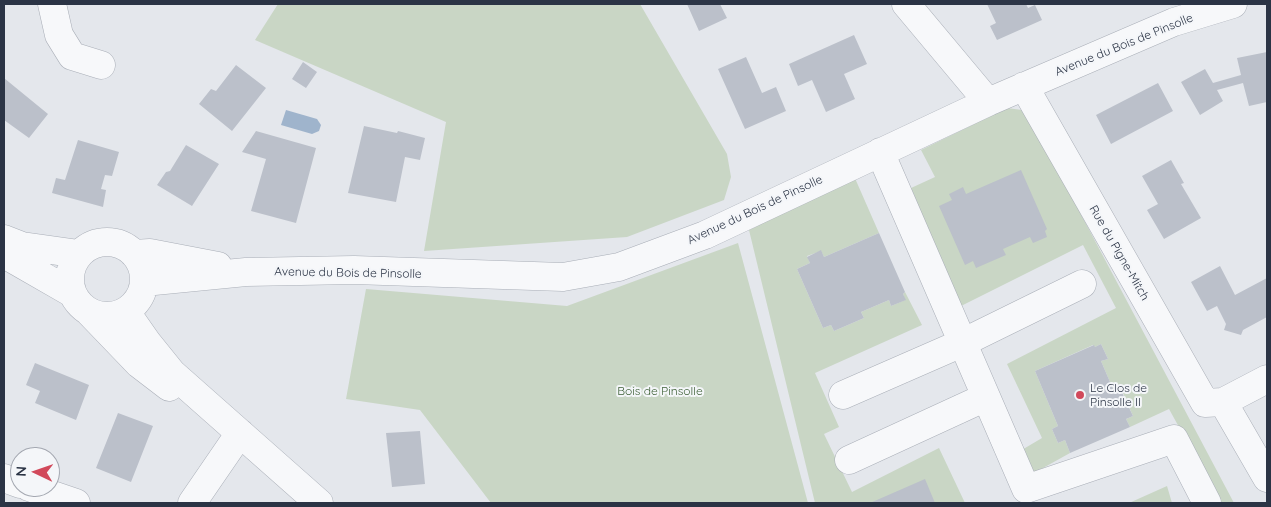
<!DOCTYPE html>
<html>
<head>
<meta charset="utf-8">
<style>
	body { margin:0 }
	#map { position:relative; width:1271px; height:507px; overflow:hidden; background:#e4e7ec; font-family:Quicksand,sans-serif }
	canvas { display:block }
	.frame { position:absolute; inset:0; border:5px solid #2b3445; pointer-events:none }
	.north { position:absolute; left:10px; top:447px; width:50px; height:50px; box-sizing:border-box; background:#f4f6f9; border:1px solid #a4a8b1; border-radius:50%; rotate:273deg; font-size:14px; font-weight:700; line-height:20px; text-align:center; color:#2b3445 }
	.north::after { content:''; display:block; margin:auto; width:18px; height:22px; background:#d1495b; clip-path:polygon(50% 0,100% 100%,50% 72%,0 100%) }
</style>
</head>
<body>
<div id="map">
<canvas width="1271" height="507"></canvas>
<div class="frame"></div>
<div class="north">N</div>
</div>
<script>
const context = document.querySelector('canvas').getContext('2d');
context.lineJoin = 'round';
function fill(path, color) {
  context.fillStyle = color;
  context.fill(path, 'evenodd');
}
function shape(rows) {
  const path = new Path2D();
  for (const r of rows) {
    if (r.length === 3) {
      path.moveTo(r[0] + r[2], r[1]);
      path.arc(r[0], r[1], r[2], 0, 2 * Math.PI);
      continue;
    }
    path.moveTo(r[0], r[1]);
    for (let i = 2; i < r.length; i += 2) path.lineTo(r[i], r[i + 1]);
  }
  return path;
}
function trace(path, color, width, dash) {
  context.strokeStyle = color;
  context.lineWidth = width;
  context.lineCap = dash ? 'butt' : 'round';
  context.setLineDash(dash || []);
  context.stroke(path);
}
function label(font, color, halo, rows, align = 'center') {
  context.font = font + ' Quicksand,sans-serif';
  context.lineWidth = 4;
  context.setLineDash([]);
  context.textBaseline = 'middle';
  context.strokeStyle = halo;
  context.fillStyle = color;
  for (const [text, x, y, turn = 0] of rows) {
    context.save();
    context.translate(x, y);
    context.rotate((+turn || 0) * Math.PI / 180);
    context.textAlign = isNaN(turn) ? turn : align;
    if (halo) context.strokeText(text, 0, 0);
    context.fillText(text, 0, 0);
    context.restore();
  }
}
const green = shape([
	[278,4,640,4,727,154,731,177,724,200,627,237,424,251,446,122,255,40],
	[1007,108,1022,110,1032,122,1234,503,1221,503,1169,409,1130,427,1126,419,1133,416,1120,386,1113,389,1101,361,1108,359,1101,344,1095,347,1093,345,1035,371,1058,426,1052,429,1058,443,1065,440,1070,453,1034,473,1020,451,1042,438,1007,364,1116,308,1083,245,959,307,911,188,935,177,921,150],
	[854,176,879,233,824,257,821,251,807,256,810,263,797,269,823,328,831,325,834,331,864,318,861,312,889,300,891,306,905,300,903,294,905,292,922,325,815,373,839,427,824,434,852,492,939,448,965,503,815,503,749,230],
	[738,243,808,503,491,503,420,410,346,399,366,289,567,306],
	[1167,486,1172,503,1129,503]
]);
const water = shape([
	[286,110,317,119,321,125,319,131,312,134,281,125]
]);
const building = shape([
	[687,4,720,4,727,18,699,31],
	[987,4,1026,4,1028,8,1035,5,1042,20,997,40,990,26,996,23],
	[854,35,867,64,844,74,855,99,826,112,812,80,798,86,789,64],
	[1267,52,1267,102,1249,106,1243,83,1217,90,1223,101,1200,115,1181,82,1205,69,1213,83,1241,75,1237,58],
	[746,57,762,93,776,87,786,111,745,129,718,69],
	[303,62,317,72,306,88,292,79],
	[236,65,266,88,232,131,199,104,211,89,216,91],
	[4,78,48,114,29,138,4,120],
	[1158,83,1173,111,1111,144,1096,115],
	[364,126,397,133,398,131,425,138,420,160,405,157,396,202,348,193],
	[256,131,316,148,296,223,251,211,266,159,242,152],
	[78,140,119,152,112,176,105,175,101,189,106,190,103,207,52,193,56,178,65,180],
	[186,145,219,164,192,206,157,185,166,172,170,171],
	[1171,160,1184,183,1181,184,1201,218,1164,239,1147,210,1158,204,1142,176],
	[1021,170,1047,229,1045,231,1047,237,1033,243,1030,237,1003,249,1006,255,976,268,973,261,965,265,939,206,952,200,949,194,963,187,966,194],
	[879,233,905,292,903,294,906,300,891,306,889,300,861,312,864,318,834,331,831,325,823,328,797,269,810,263,807,257,821,250,824,257],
	[1220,266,1235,295,1267,278,1267,317,1243,330,1241,335,1224,330,1226,324,1217,306,1207,311,1191,282],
	[1101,344,1108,359,1101,361,1113,389,1119,386,1133,416,1126,419,1130,427,1070,453,1065,440,1058,443,1052,429,1058,426,1035,371,1094,345,1095,347],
	[35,363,89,385,76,420,35,403,40,391,26,385],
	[118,413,153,426,131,482,96,468],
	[420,431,425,484,392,487,386,433],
	[925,479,935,503,870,503]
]);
const minor = shape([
	[52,4,59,35,72,56,101,65],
	[906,4,988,102],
	[1024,86,1205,403,1223,402,1267,478],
	[880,152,1026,489,1174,439,1207,503],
	[4,239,22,246,79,254],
	[107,279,37],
	[4,254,72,293],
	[134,254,150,253,218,266],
	[144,282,246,272,354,270,563,277,619,267,705,235,988,102,1174,22,1233,4],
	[126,312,147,342,172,373,319,503],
	[90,313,139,364,169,387],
	[843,395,962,343,1082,284],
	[1223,402,1267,379],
	[849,460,986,397],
	[4,478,20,484],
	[29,487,76,503],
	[192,503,240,433]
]);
const markers = [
	[1080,395,5,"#d1495b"]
];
const streetNames = [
	["Avenue du Bois de Pinsolle",1124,45,-22],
	["Avenue du Bois de Pinsolle",755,210,-25],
	["Rue du Pigne-Mitch",1119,253,60],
	["Avenue du Bois de Pinsolle",348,273,1]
];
const poiNames = [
	["Le Clos de",1090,388],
	["Pinsolle II",1090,402]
];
const parkNames = [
	["Bois de Pinsolle",660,391]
];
fill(green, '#c9d6c5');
fill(water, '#9fb4cc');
fill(building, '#bbc0ca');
trace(minor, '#a9aeb7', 29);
trace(minor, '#f7f8fa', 28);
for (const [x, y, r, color] of markers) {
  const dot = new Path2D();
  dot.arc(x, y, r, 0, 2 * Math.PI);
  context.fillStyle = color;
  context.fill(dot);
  trace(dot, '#f4f6f9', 2);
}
label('12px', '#2b3445', '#f4f6f9', streetNames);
label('12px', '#2b3445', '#f4f6f9', poiNames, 'left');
label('12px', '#3f6138', '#f4f6f9', parkNames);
</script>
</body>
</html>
